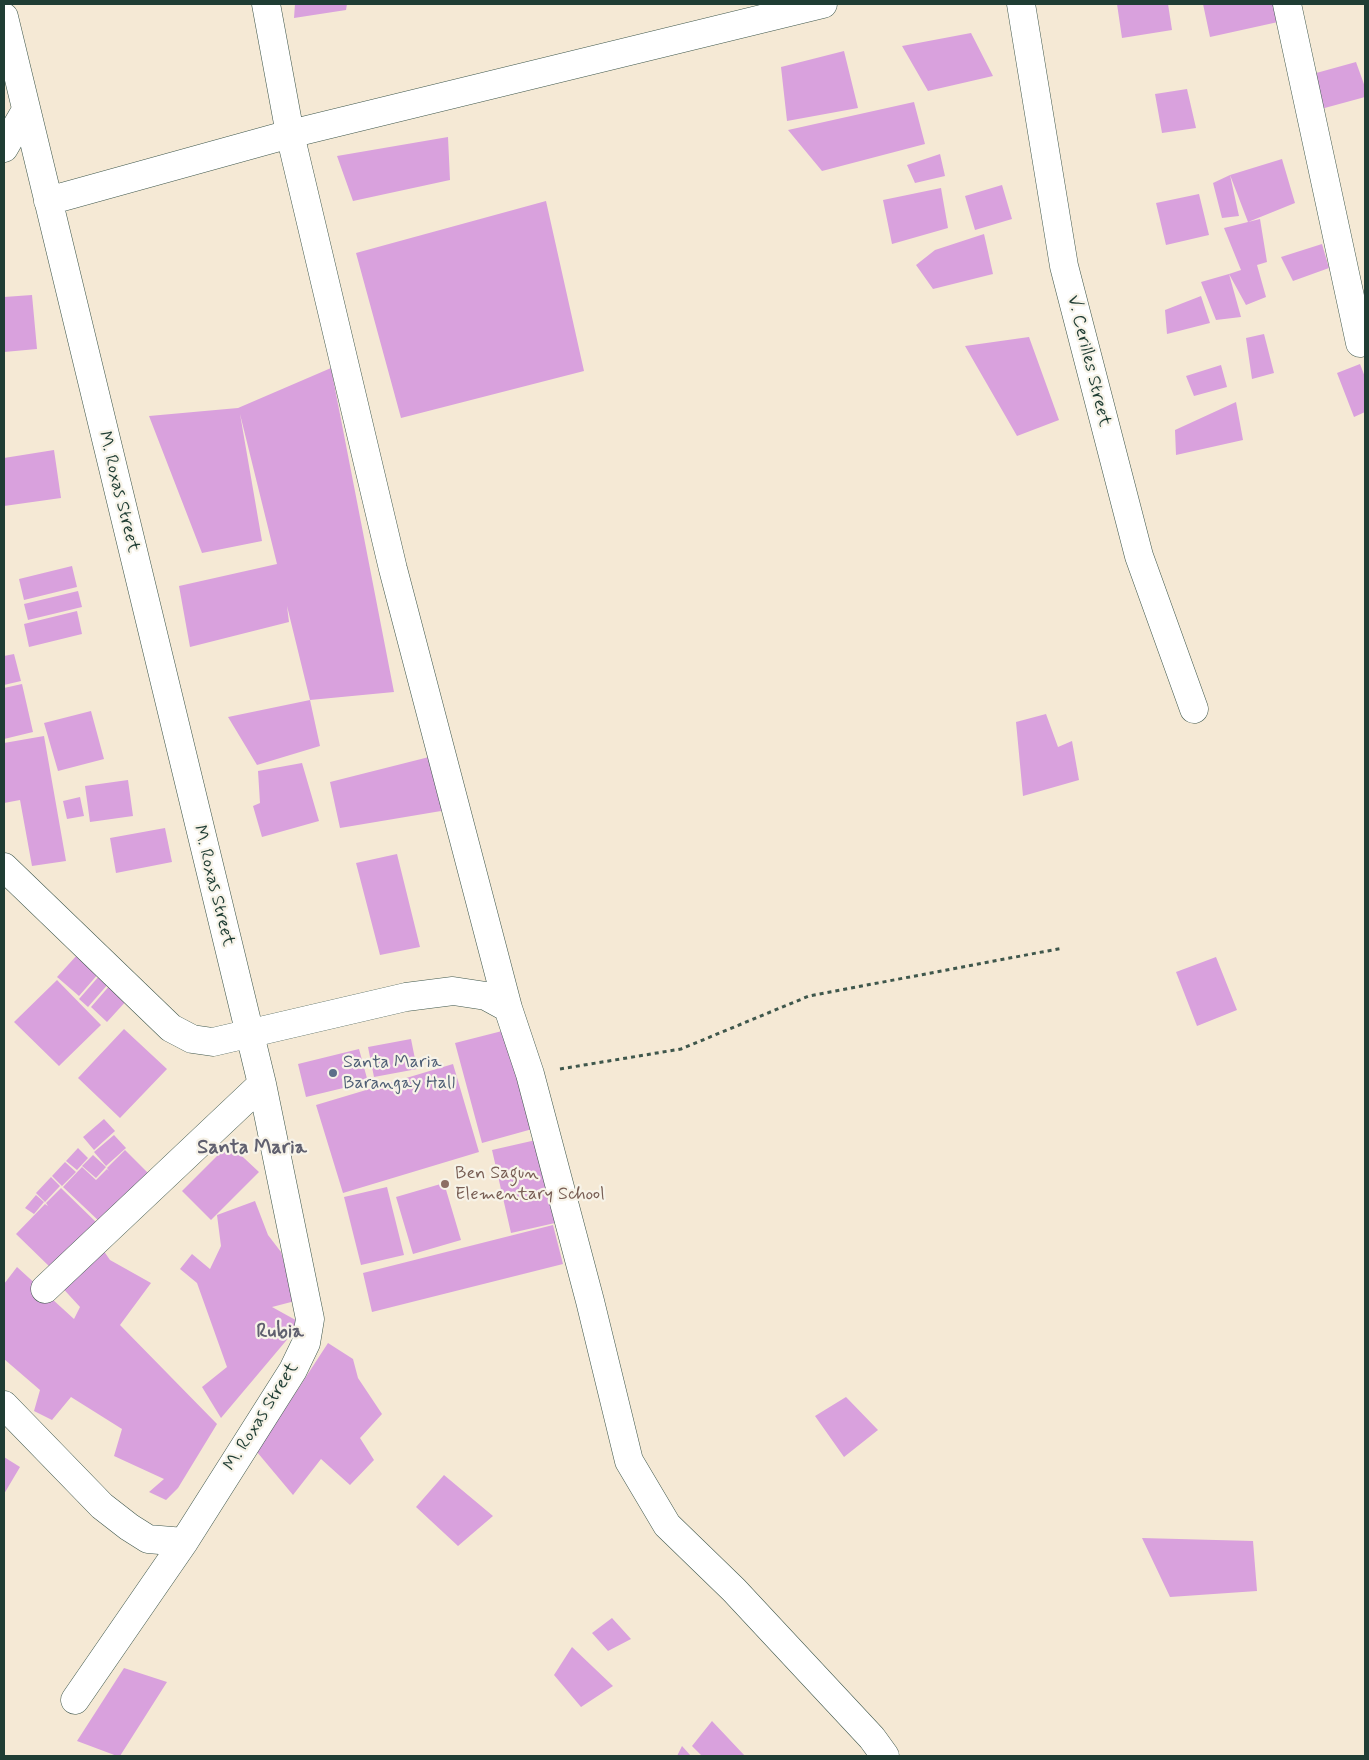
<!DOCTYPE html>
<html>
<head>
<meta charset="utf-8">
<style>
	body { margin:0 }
	#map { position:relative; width:1369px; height:1760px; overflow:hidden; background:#f5e9d5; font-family:Mynerve,sans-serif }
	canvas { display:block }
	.frame { position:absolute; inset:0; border:5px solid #1f3d34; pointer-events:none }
</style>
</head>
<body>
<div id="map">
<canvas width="1369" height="1760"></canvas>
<div class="frame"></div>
</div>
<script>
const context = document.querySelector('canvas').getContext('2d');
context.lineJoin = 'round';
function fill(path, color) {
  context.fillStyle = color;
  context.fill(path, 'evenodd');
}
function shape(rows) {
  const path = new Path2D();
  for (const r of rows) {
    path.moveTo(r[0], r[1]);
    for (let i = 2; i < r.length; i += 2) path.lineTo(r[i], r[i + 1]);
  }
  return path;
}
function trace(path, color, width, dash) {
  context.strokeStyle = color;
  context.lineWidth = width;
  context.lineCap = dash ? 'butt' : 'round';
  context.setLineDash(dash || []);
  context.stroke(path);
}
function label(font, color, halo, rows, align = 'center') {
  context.font = font + ' Mynerve,sans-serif';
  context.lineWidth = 4.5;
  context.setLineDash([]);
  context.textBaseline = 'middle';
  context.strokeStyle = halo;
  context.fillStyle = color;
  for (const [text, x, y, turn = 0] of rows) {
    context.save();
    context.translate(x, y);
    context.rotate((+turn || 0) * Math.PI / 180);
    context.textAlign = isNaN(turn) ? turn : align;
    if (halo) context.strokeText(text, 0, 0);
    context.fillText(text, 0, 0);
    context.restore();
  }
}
const building = shape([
	[295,4,347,4,346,10,294,18],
	[1117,4,1168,4,1172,30,1122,38],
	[1203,4,1274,4,1278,22,1210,37],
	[971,33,993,76,928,91,902,46],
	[844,51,858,108,787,121,781,67],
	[1356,62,1365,87,1365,97,1321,109,1309,75],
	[1187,89,1196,128,1162,133,1155,94],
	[914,102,925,144,822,171,788,130],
	[448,137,450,180,353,201,337,156],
	[940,154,945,176,915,183,907,165],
	[1282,159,1295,203,1248,222,1230,175],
	[1230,175,1239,216,1222,218,1213,183],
	[1002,185,1012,219,975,230,965,196],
	[941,188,948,228,892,244,883,200],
	[1199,194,1209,235,1166,245,1156,203],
	[546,201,584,371,401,418,356,253],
	[1260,219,1267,262,1257,265,1266,297,1246,305,1229,274,1241,270,1224,228],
	[984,234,993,274,933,289,916,265,935,250],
	[1322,244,1329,268,1293,281,1281,257],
	[1229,274,1241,317,1216,320,1201,282],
	[32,295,37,349,4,352,4,297],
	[1201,296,1210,323,1167,334,1165,310],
	[1264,334,1274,373,1252,379,1246,338],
	[1029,337,1059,420,1017,436,965,346],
	[1360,364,1365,377,1365,412,1354,417,1337,373],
	[1221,365,1227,387,1194,396,1186,376],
	[331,368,394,692,310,700,287,606,289,622,190,647,179,586,277,564,240,414,262,541,202,553,149,416,238,408],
	[1236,402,1243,440,1176,455,1175,430],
	[54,450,61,498,4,506,4,458],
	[72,566,77,587,24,600,19,579],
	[78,591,82,607,28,620,24,604],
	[77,611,82,634,29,647,24,624],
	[14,654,21,681,4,685,4,656],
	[22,684,33,732,4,739,4,688],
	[310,700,320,746,257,765,228,717],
	[91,711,104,759,58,771,44,723],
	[1046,714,1058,747,1072,741,1079,780,1023,796,1016,722],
	[44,736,66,861,32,866,20,800,4,803,4,743],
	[433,756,447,810,340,828,330,782],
	[302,763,319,821,262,837,253,806,260,803,258,771],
	[128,780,133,816,90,822,85,786],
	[80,797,84,816,67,819,63,801],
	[165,828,172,862,116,873,110,838],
	[397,854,420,947,380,955,356,863],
	[78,954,99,973,79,996,57,977],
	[1216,957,1237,1010,1197,1026,1176,972],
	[100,975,109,983,88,1007,79,999],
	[57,980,101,1025,59,1066,14,1022],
	[111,984,128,999,107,1022,91,1007],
	[124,1029,167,1069,120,1118,78,1078],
	[510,1029,536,1128,482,1143,455,1043],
	[411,1039,417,1069,374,1077,368,1047],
	[359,1049,368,1082,306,1097,298,1064],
	[453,1064,479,1152,343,1193,316,1105],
	[104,1119,115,1131,94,1150,83,1137],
	[114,1135,126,1148,106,1166,94,1152],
	[536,1140,555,1223,511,1233,492,1150],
	[229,1144,259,1172,211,1220,182,1191],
	[78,1148,88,1158,77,1170,66,1161],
	[125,1150,149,1174,101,1223,63,1187,82,1167,96,1180,107,1169,109,1171,107,1168],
	[93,1155,106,1167,96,1178,82,1166],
	[65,1162,76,1172,62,1186,52,1176],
	[51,1177,60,1186,45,1202,36,1193],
	[444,1183,461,1240,413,1254,396,1197],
	[387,1187,404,1255,361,1265,344,1197],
	[61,1188,98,1224,53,1270,16,1234,45,1204,48,1206,46,1203],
	[36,1195,44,1202,34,1214,25,1208],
	[255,1201,268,1235,281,1252,295,1301,272,1307,301,1323,221,1418,202,1387,227,1367,197,1283,180,1269,192,1254,210,1269,221,1246,217,1215],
	[553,1225,563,1264,372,1312,363,1273],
	[101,1247,110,1260,151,1283,120,1325,217,1424,178,1488,166,1500,149,1492,164,1479,114,1456,122,1429,71,1397,52,1420,34,1411,40,1390,4,1359,4,1284,17,1267,74,1319,80,1307,58,1283],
	[328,1343,353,1359,358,1378,382,1414,360,1438,374,1460,350,1485,321,1459,293,1495,257,1452],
	[846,1397,878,1430,844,1457,815,1416],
	[4,1457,20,1467,4,1494],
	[444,1475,493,1516,458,1546,416,1507],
	[1142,1538,1253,1541,1257,1591,1170,1597],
	[612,1618,631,1639,608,1651,592,1633],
	[572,1647,613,1686,581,1707,554,1675],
	[124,1668,167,1682,120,1756,117,1756,77,1741],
	[712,1721,745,1756,702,1756,692,1746],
	[682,1746,691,1756,677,1756]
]);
const path = shape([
	[560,1069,681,1049,809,996,1063,948]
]);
const minor = shape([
	[266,4,290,134,393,569,508,1008],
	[1021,4,1064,266,1139,556,1194,709],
	[1287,4,1360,343],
	[4,17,262,1084,310,1319,306,1343,293,1370,184,1542,75,1700],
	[4,148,26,110],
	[48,201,290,134,823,4],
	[4,867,171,1028,192,1039,213,1042,406,997,453,991,486,996,508,1008,530,1074,590,1301,629,1461,667,1525,734,1590,872,1738,885,1756],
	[45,1289,262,1084],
	[4,1405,102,1506,129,1527,148,1539,184,1542]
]);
const markers = [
	[333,1073,5,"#5c6f8a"],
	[445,1184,5,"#8d6e63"]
];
const streetNames = [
	["V. Cerilles Street",1088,361,76],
	["M. Roxas Street",118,492,76],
	["M. Roxas Street",213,886,76],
	["M. Roxas Street",262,1417,-58]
];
const serviceNames = [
	["Santa Maria",343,1063],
	["Barangay Hall",343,1084]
];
const educationNames = [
	["Ben Sagun",455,1174],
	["Elementary School",455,1195]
];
const neighbourhoodNames = [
	["Rubia",280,1333]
];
const quarterNames = [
	["Santa Maria",252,1149]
];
fill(building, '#d9a1dd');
trace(minor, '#3f574c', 29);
trace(path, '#3f574c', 3, [4, 4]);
trace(minor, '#fff', 28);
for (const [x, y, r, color] of markers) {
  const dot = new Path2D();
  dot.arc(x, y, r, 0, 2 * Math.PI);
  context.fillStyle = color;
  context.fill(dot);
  trace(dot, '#f7f3e8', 2);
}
label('18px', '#1f3d34', '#f7f3e8', streetNames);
label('18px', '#4e5e75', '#f7f3e8', serviceNames, 'left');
label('18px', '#785e54', '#f7f3e8', educationNames, 'left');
label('bold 19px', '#60606f', '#f7f3e8', neighbourhoodNames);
label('bold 20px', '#60606f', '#f7f3e8', quarterNames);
</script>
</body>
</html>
